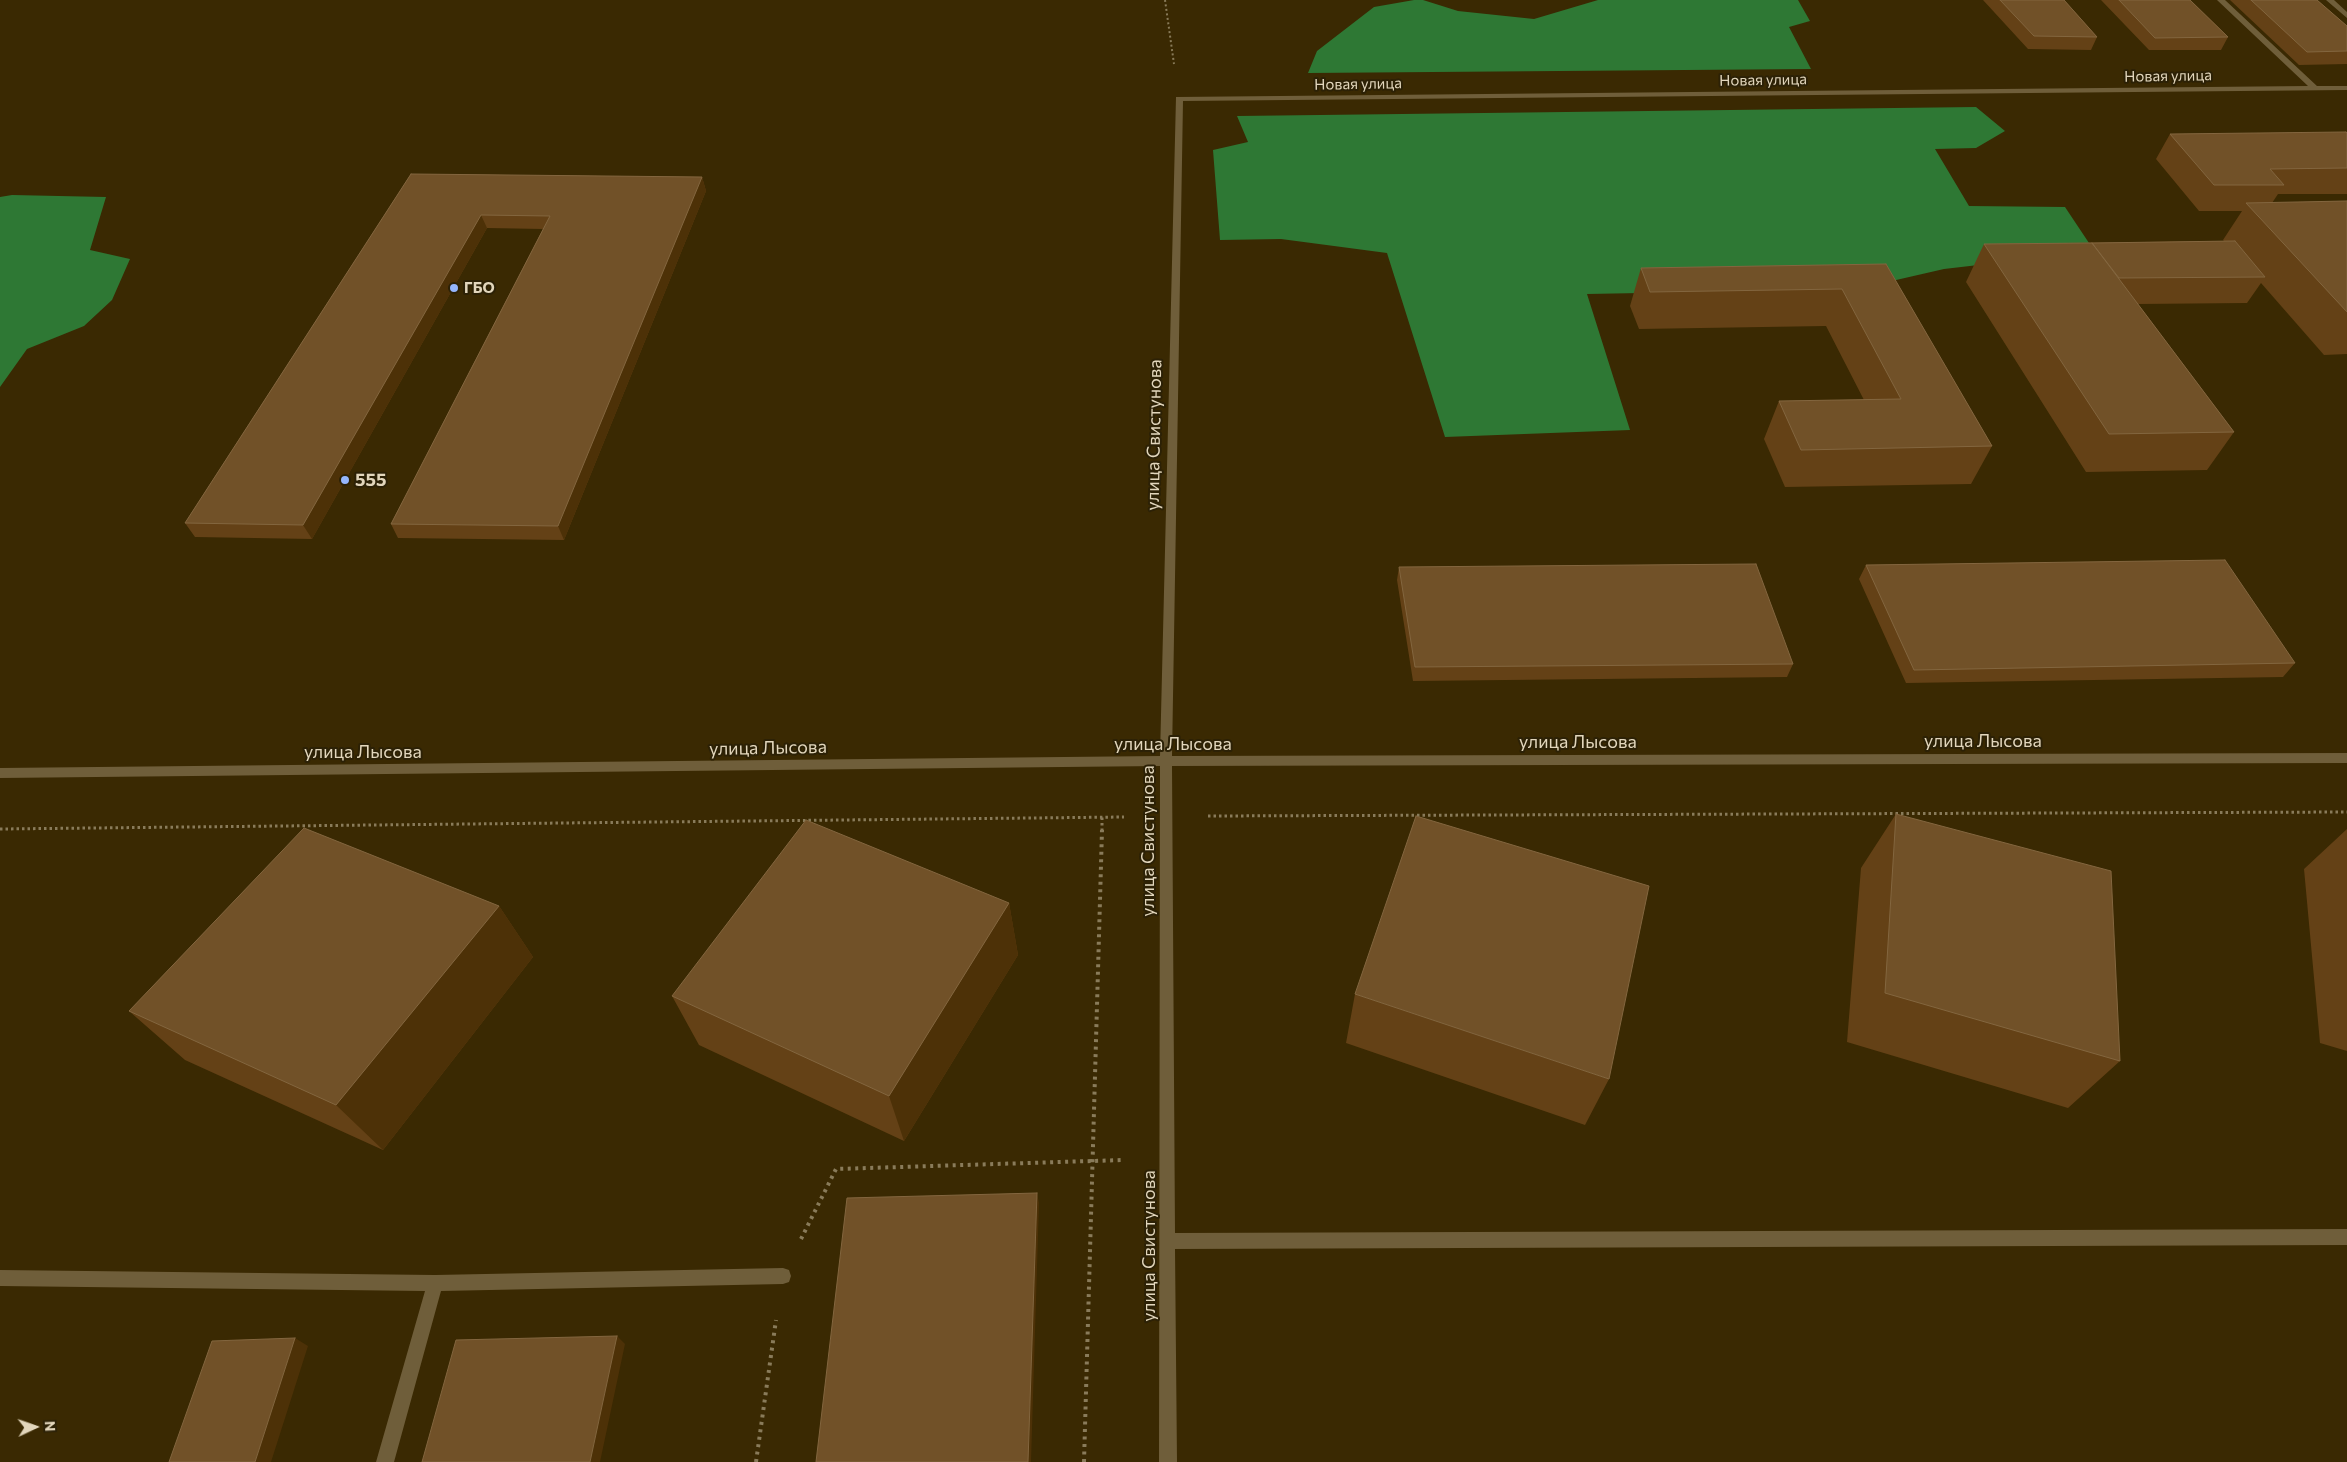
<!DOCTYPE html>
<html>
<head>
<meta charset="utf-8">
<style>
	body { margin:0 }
	#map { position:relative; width:2347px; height:1462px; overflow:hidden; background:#3a2902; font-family:Commissioner,sans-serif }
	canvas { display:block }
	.north { position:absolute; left:10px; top:1402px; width:50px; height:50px; -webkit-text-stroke:4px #2c2106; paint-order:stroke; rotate:87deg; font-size:14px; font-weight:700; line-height:20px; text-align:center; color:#e2d6bc }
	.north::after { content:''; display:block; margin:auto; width:18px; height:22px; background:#e2d6bc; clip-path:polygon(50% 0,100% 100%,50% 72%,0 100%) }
</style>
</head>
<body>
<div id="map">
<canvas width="2347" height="1462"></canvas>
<div class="north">N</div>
</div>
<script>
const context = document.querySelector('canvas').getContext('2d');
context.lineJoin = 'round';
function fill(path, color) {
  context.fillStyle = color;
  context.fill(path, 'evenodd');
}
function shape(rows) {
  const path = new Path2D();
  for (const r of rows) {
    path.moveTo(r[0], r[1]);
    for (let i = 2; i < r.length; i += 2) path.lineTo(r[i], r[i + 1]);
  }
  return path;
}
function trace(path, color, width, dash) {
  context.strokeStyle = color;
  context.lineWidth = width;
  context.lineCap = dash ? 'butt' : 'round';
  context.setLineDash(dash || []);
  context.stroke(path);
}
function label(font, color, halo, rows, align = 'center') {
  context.font = font + ' Commissioner,sans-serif';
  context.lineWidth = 4;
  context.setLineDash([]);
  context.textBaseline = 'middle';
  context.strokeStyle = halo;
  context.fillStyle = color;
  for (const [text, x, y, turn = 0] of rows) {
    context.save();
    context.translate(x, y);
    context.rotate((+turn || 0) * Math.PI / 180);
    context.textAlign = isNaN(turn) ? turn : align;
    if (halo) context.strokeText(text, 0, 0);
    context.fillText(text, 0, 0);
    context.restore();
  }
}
const forest = shape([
	[1414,0,1423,0,1458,11,1534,19,1598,0,1798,0,1810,21,1789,27,1811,69,1308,73,1317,51,1374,7],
	[1976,107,2005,131,1976,148,1935,149,1969,206,2065,207,2089,243,2013,261,1944,269,1857,289,1587,294,1630,430,1445,437,1387,253,1281,239,1220,240,1213,150,1248,142,1237,116],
	[12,195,106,197,90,250,130,259,112,300,84,326,27,349,0,387,0,197]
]);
const pathFar2 = shape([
	[1165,0,1174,64]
]);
const pathFar1 = shape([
	[1208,816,2347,812],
	[0,829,1124,817],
	[1102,831,1102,817]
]);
const path = shape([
	[801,1239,836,1169,1124,1160],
	[756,1462,776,1320],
	[1084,1462,1102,830]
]);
const minor = shape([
	[2217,0,2225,0,2317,86,2347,86,2347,90,1183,101,1172,756,2347,753,2347,763,1172,766,1175,1233,2347,1229,2347,1245,1175,1249,1177,1462,1159,1462,1160,766,0,778,0,768,1160,756,1176,97,2308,86,2217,0],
	[2326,0,2334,0,2347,12,2347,18,2326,0],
	[783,1268,789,1270,791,1276,789,1282,783,1284,441,1291,394,1462,376,1462,425,1291,0,1286,0,1270,435,1275,783,1268]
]);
const wall = shape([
	[1983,0,2064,0,2097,37,2091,50,2028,49],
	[2101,0,2190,0,2228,37,2221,50,2149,50],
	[2230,0,2317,0,2347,26,2347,64,2299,65],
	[2347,133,2347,194,2278,194,2272,203,2347,201,2347,354,2324,355,2261,283,2247,303,2138,304,2234,432,2207,470,2086,472,1966,282,1984,244,2224,241,2223,240,2242,211,2199,211,2156,159,2170,134],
	[411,174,702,177,706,191,564,540,398,538,391,524,543,229,487,228,312,539,195,537,185,523],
	[1886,264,1992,446,1971,484,1785,487,1764,439,1779,401,1864,400,1826,326,1639,329,1630,306,1641,268],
	[1866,565,2295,663,2283,677,1906,683,1859,579],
	[1399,567,1793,664,1787,677,1413,681,1397,580],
	[1896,814,2120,1061,2068,1108,1847,1042,1861,868],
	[2347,829,2347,1051,2320,1043,2304,869],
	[1009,903,1018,955,904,1141,699,1045,672,996],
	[499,906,533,957,383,1150,185,1060,129,1011],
	[1355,994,1609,1079,1585,1125,1346,1043]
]);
const shadedWall = shape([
	[702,177,706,191,564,540,558,526],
	[481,215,487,228,312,539,303,525],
	[1009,903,1018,955,904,1141,889,1096],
	[499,906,533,957,383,1150,336,1105],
	[1037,1193,1039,1203,1031,1462,1028,1462],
	[617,1336,625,1344,600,1462,590,1462],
	[295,1338,308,1346,271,1462,255,1462]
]);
const building = shape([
	[2000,0,2064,0,2097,37,2034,36,2000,0],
	[2119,0,2190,0,2228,37,2155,38,2119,0],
	[2251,0,2317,0,2347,26,2347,51,2307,52,2251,0],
	[2346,132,2347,133,2347,168,2270,169,2284,185,2214,185,2170,134,2346,132],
	[411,174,702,177,558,526,391,524,550,216,481,215,303,525,185,523,411,174],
	[2347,201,2347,312,2246,203,2347,201],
	[2235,241,2265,277,2119,278,2092,243,2235,241],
	[2092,243,2234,432,2109,434,1984,244,2092,243],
	[1886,264,1992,446,1801,450,1779,401,1901,399,1842,289,1650,292,1641,268,1886,264],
	[2225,560,2295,663,1914,670,1866,565,2225,560],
	[1756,564,1793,664,1415,667,1399,567,1756,564],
	[1896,814,2111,871,2120,1061,1885,993,1896,814],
	[1416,816,1649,886,1609,1079,1355,994,1416,816],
	[806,820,1009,903,889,1096,672,996,806,820],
	[304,828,499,906,336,1105,129,1011,304,828],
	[1037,1193,1028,1462,816,1462,847,1198,1037,1193],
	[617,1336,590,1462,422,1462,456,1340,617,1336],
	[295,1338,255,1462,169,1462,212,1341,295,1338]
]);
const markers = [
	[454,288,5,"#95b6fd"],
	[345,480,5,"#95b6fd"]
];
const farStreetnames = [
	["Новая улица",2168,76,-1],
	["Новая улица",1763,80,-1],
	["Новая улица",1358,84,-1]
];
const farPoinames = [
	["ГБО",464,288]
];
const streetNames = [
	["улица Свистунова",1154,435,-89],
	["улица Лысова",1983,741],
	["улица Лысова",1578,742],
	["улица Лысова",1173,744],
	["улица Лысова",768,748,-1],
	["улица Лысова",363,752],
	["улица Свистунова",1148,841,-90],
	["улица Свистунова",1149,1246,-90]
];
const poiNames = [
	["555",355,480]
];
fill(forest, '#2e7834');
trace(pathFar2, '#897b5a', 2, [2, 2.5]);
trace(pathFar1, '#897b5a', 3, [2.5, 3]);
trace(path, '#897b5a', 4, [3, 4.5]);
fill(minor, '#6f5e3a');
fill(wall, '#644116');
fill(shadedWall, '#4d3107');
fill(building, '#715128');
trace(building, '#83663f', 1);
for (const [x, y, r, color] of markers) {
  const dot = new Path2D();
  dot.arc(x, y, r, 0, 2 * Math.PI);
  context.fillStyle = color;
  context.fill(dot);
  trace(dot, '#2c2106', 2);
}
label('15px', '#e2d6bc', '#2c2106', farStreetnames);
label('bold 15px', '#e2d6bc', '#2c2106', farPoinames, 'left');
label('18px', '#e2d6bc', '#2c2106', streetNames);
label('bold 18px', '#e2d6bc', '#2c2106', poiNames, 'left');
</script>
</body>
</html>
